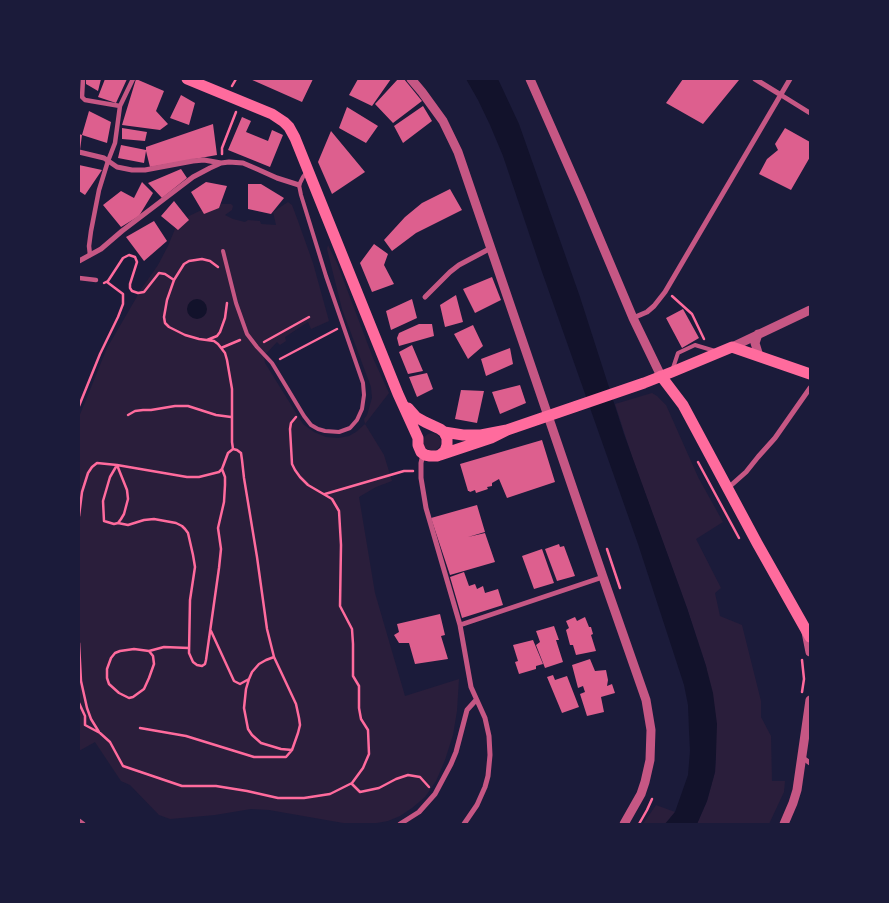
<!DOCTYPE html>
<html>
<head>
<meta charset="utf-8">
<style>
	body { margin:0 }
	#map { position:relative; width:889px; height:903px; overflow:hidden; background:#1b1b3a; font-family:"Noto Serif",serif }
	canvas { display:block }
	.frame { position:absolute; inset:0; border:80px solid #1b1b3a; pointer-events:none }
</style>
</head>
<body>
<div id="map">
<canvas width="889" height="903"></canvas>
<div class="frame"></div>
</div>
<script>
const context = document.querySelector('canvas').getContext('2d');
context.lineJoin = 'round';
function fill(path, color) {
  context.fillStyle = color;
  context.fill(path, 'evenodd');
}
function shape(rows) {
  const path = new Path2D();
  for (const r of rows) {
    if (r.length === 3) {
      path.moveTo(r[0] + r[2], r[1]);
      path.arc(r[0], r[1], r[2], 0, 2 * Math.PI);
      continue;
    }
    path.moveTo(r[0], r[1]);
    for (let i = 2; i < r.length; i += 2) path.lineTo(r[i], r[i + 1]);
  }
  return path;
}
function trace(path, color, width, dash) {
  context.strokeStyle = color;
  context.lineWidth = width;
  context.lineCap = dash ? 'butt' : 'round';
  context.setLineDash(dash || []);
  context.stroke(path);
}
const green = shape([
	[288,202,292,205,298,221,313,263,329,321,311,329,308,322,285,337,286,341,280,345,277,342,264,356,265,363,303,424,314,432,326,437,338,438,349,436,356,432,365,424,364,419,367,415,372,398,371,387,342,309,327,249,328,245,337,263,373,358,389,393,365,424,384,455,392,481,376,487,359,497,375,593,405,696,459,679,457,711,453,735,445,760,436,781,425,797,412,808,400,816,388,821,371,824,349,824,269,810,251,809,215,815,170,819,159,815,130,785,121,781,95,742,79,751,79,417,107,348,142,288,158,265,168,246,175,229,189,216,208,207,221,204,231,204,233,206,232,210,225,215,233,219,245,222,248,220,260,221,261,224,276,225,273,212],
	[652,393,657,396,666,405,698,477,723,522,696,539,721,588,715,593,720,616,742,625,761,701,761,717,771,736,772,781,785,781,784,792,769,824,697,824,707,801,715,772,716,754,706,666,687,608,633,460,615,404],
	[432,442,9],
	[656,805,675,812,665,824,643,824]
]);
const water = shape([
	[466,79,498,79,519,124,580,297,624,434,687,608,706,666,713,693,717,724,716,754,715,772,707,801,697,824,665,824,675,812,688,775,690,751,689,731,688,705,684,685,638,544,541,269,503,156,490,125,478,100],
	[197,309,10]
]);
const building = shape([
	[86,79,101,79,98,91,86,84],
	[105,79,127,79,116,103,98,97],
	[136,79,164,91,156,111,168,124,160,130,122,125],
	[250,79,313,79,302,102],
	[358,79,391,79,372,106,349,95],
	[398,79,404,79,422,101,393,123,375,104],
	[683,79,737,79,739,80,703,124,666,103],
	[181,95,195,103,189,125,170,118],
	[423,106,432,121,403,143,394,126],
	[347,107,378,126,366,143,339,128],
	[89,111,111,122,107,143,82,135],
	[242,117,251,121,246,132,268,141,272,130,283,135,270,167,228,150],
	[213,124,217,155,150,167,146,151,144,163,118,158,121,145,146,150,146,147],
	[122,128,147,132,145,141,122,139],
	[785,128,810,142,810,157,791,190,759,174,767,159,778,150,775,144],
	[331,131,365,172,332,194,318,162],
	[79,134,82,135,80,150,79,150],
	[79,165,102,170,85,195,79,191],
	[181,169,187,178,162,198,148,183],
	[142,182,153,193,139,216,121,227,103,205,121,191,134,198],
	[206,182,227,186,219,208,204,214,191,192],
	[248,184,261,184,284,198,271,214,248,209],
	[450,189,462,210,416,233,392,251,384,240,405,217,422,203],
	[174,201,189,220,178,230,161,216],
	[154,221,167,241,144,261,126,237],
	[374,244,388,254,384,265,394,284,372,292,360,263],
	[492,277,501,300,475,313,463,289],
	[456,295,463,322,445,327,440,305],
	[412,299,417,318,391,330,386,311],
	[683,309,699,338,682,348,666,318],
	[419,324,432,324,434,336,399,346,397,338,399,333],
	[473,325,483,346,468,359,454,334],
	[412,345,423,371,408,374,399,352],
	[510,348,513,364,486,376,481,359],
	[427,373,433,389,417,397,409,377],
	[520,385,526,403,500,414,492,392],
	[461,390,484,391,477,423,455,419],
	[542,440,555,482,507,498,499,479,492,483,492,486,487,487,488,489,476,493,475,490,470,492,469,491,468,491,460,464],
	[477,505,485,532,468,537,485,533,495,562,450,575,431,518],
	[559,544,560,547,564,546,575,576,557,581,545,549],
	[542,549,554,583,534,589,522,556],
	[464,572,469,586,475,584,477,589,483,586,485,593,498,589,503,605,462,618,450,577],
	[440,614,445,635,441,636,448,659,415,664,409,643,399,643,394,635,399,632,397,624],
	[575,617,577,621,585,617,589,627,591,627,593,634,591,635,596,651,576,655,573,645,570,645,566,630,569,628,566,621],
	[554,626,559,640,556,640,563,662,545,668,536,645,540,642,536,631],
	[533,640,543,664,536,666,536,669,519,674,515,662,518,661,513,645],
	[590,659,595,671,606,670,608,680,607,686,612,684,615,693,601,697,604,712,587,716,580,694,585,692,583,686,578,688,572,665],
	[553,675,555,680,567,676,579,707,562,713,547,677]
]);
const path = shape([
	[232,86,236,79],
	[222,154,222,148,236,112],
	[104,283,108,281,123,258,129,255,135,257,137,262,130,284,130,288,132,291,138,293,144,292,159,273,165,274,174,280],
	[672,296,692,314,704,339],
	[207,340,217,336,220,332,225,318,227,303],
	[264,342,309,317],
	[221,348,240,340],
	[280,359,337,329],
	[79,406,100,354,118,317,123,304,123,294,107,282],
	[128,415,135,411,143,410,151,410,175,406,188,406,216,415,231,417],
	[698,462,739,538],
	[325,494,404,471,413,471],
	[79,516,82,492,88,473,92,467,97,463,117,465,110,477,103,501,104,521,114,524,118,523,121,519,124,514,128,499,127,490,117,465,187,477,199,477,219,472,222,469,228,453,233,449],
	[118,523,128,525,144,520,154,519,176,523,182,526,185,529,188,533,193,555,195,567,190,600,189,653,193,662,197,665,202,666,205,664,206,660,219,568,221,549,218,528,224,502,225,485,225,477,222,469],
	[607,549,620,588],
	[211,631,234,681,240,684,249,679,252,672,259,664,266,660,274,657],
	[79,643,81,681,87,708,91,719,99,732],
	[134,649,149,651,153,656,154,664,149,678,144,689,133,697,129,698,119,693,109,684,107,678,107,669,111,658,115,653,120,651,134,649],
	[149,651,164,647,189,648],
	[802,660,804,679,802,692],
	[249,679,246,689,244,708,248,729,252,735,261,743,281,749,292,750],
	[79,703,85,716,85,725,100,733,110,742,123,766,182,786,216,786,247,791,278,798,304,798,330,794,352,783,363,768,369,754,368,730,361,719,359,708,359,686,353,676,353,644,352,629,340,606,341,545,339,511,332,499,308,485,300,477,295,470,292,464,290,429,291,423,296,417],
	[140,728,186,736,254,757,286,757,292,750,298,733,300,725,299,718,296,704,274,657,267,629,257,557,244,478,242,460,241,453,237,450,233,449,232,442,232,389,227,360,225,353,218,344,214,341,199,339,185,335,169,327,165,323,164,317,167,300,174,280,184,264,189,261,202,259,210,261,218,267],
	[352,784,360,792,379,788,396,779,408,775,420,777,429,787],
	[639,824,647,810,652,799]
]);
const service = shape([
	[223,251,236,303,247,334,257,347,272,363,304,416,311,425,318,429,325,431,339,432,350,428,357,420,362,409,364,395,363,383,326,276,301,195,299,185,303,177,306,173],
	[673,368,678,353,695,345,715,351]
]);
const pedestrian = shape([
	[83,79,82,97,85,100,120,106],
	[781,95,810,113],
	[90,255,89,246,91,231,99,190,108,161,115,143,120,106,133,79],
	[79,278,96,280]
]);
const minor = shape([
	[755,79,781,95],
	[79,152,104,158,117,167,132,170,145,170,193,161,204,160,221,163],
	[79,261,101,249,122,231,193,177,210,168,221,163,229,162,243,163,257,169,277,178,299,185],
	[425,297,450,272,459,265,491,248],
	[633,318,647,312,654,306,665,292,790,79],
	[423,454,421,463,421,478,426,508,460,625,471,687,485,718,489,736,490,755,488,776,485,787,477,805,464,824],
	[728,488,746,472,758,457,775,438,810,388],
	[460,625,603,577],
	[803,758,810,763],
	[79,821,83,824],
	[400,824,419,812,435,794,451,764,456,752,467,710,476,700]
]);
const tertiary = shape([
	[411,79,422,92,443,121,458,152,603,577,646,700,651,730,650,760,645,782,641,794,624,824],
	[530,79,582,197,633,318,661,376],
	[758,334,755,343,759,356],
	[732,347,810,310],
	[806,632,810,652],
	[784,824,793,803,797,790,810,700]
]);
const primary = shape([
	[187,79,272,114,284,122,289,127,295,138,398,394,418,438,418,445,421,452,425,455,430,456,437,456,491,438,507,430],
	[661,376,683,405,757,543,810,637],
	[408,408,416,417,425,422,440,429,444,432,447,438,447,445,445,451,440,455],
	[444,432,463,435,481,435,507,430,644,383,672,372,732,347,810,374]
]);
fill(green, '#2a1e3b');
fill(water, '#12122b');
fill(building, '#dd5f8e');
trace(path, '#ff6b9d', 2.5);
trace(service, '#c65784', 4);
trace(pedestrian, '#c65784', 4.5);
trace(minor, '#c65784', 5);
trace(tertiary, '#c65784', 9);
trace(primary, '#ff6b9d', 11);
</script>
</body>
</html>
